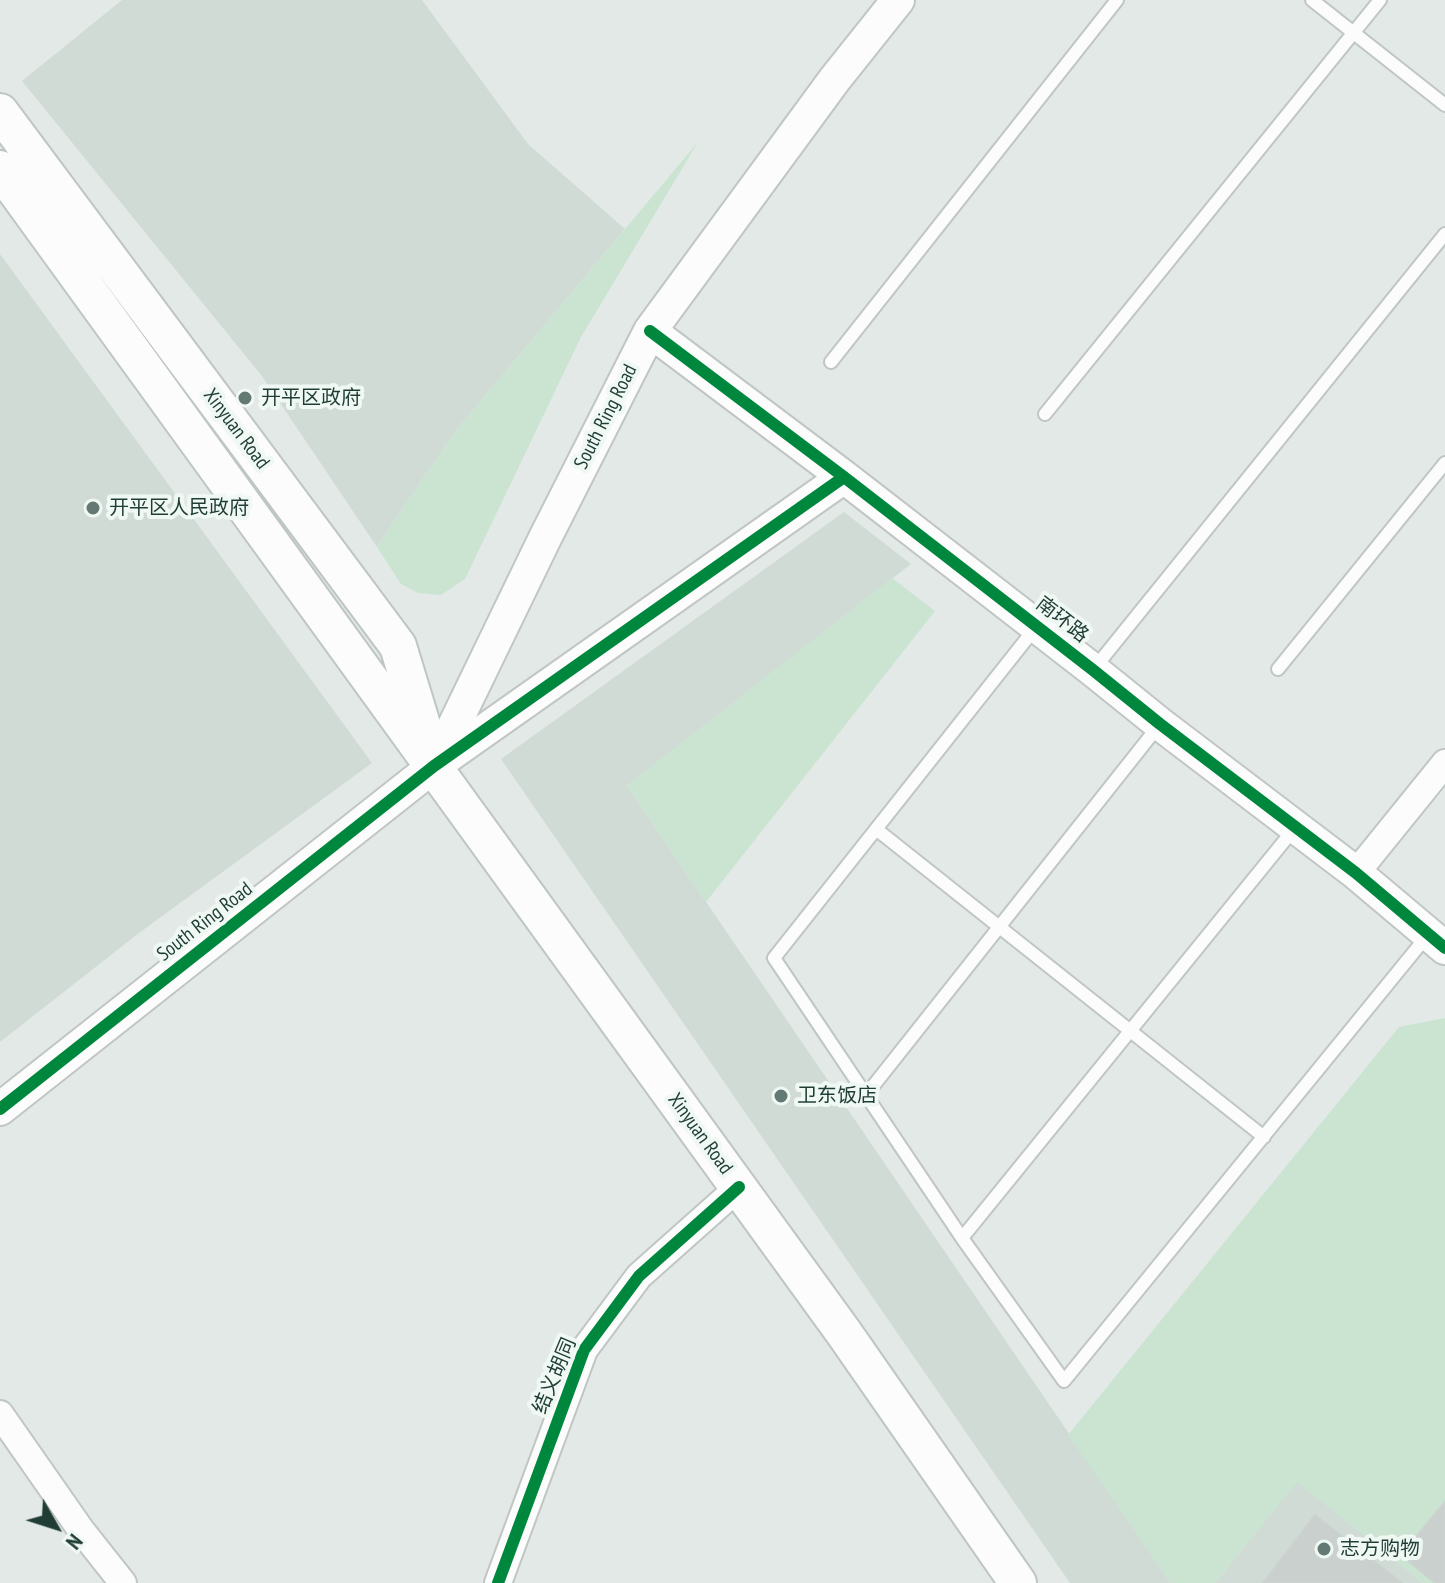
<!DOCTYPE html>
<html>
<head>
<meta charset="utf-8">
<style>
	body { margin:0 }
	#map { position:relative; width:1445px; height:1583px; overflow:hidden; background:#e3e9e6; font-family:"PT Sans Narrow",sans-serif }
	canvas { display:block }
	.north { position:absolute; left:16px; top:1487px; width:80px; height:80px; -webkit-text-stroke:6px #f0f8f4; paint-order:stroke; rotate:129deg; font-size:22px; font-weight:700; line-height:32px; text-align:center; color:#1f3d35 }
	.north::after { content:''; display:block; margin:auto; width:28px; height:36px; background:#1f3d35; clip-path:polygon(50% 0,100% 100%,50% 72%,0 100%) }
</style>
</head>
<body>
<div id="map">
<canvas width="1445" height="1583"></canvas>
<div class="north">N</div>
</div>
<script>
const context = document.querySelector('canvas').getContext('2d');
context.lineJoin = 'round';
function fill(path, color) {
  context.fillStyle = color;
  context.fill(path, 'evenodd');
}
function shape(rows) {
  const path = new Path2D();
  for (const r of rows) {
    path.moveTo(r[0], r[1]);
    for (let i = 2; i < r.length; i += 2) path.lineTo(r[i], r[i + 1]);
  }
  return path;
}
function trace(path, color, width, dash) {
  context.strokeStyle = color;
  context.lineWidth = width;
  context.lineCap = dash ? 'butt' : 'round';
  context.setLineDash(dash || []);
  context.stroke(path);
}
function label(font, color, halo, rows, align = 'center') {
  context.font = font + ' "PT Sans Narrow","Noto Sans SC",sans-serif';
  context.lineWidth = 8;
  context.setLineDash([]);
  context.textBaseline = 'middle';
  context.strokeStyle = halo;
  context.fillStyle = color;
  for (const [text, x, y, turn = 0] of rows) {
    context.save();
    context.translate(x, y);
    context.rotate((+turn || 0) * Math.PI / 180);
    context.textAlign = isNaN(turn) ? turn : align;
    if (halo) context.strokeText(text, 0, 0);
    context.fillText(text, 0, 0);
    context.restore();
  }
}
const built = shape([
	[122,0,422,0,528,144,625,229,454,433,377,547,262,376,22,81],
	[0,254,372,763,139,933,0,1042],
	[844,512,911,564,627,786,1171,1583,1070,1583,501,759],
	[1297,1481,1423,1583,1215,1583]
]);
const green = shape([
	[698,142,581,337,465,579,441,595,418,593,401,584,377,547,454,433],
	[892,578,935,611,706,902,627,786],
	[1445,1018,1445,1583,1423,1583,1297,1482,1215,1583,1171,1583,1068,1435,1399,1027]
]);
const building = shape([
	[1445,1502,1445,1583,1435,1583,1401,1555,1445,1502],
	[1315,1515,1402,1583,1263,1583,1315,1515]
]);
const service = shape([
	[1312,0,1445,105],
	[831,362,1117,0],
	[1045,414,1380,0],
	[1036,627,774,958,962,1238,1064,1381,1427,936],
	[1278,669,1445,463],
	[1093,670,1445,234],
	[876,829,1264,1137],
	[866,1095,1160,724],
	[962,1238,1294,829]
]);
const minor = shape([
	[1356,873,1445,763],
	[0,1414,81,1530,123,1583],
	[498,1583,584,1350,639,1276,739,1187]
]);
const tertiary = shape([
	[650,331,844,477,1093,670,1160,724,1356,873,1445,948],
	[436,763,545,538,650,331,835,79,898,0],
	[0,1109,434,766,844,477]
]);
const secondary = shape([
	[0,112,398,646,426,738],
	[0,169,844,1333,1018,1583]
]);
const cycleway = shape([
	[650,331,844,477,1093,670,1160,724,1356,873,1445,948],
	[0,1109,434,766,844,477],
	[498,1583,584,1350,639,1276,739,1187]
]);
const markers = [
	[245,398,8,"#647973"],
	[93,508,8,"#647973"],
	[781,1096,8,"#647973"],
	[1324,1549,8,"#647973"]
];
const poiNames = [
	["开平区政府",261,398],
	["开平区人民政府",109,508],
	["卫东饭店",797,1096],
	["志方购物",1340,1549]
];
const streetNames = [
	["South Ring Road",606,417,-63],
	["Xinyuan Road",236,429,53],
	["南环路",1062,620,38],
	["South Ring Road",205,922,-38],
	["Xinyuan Road",700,1134,54],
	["结义胡同",555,1376,-67]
];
fill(built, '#d0dbd6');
fill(green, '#cbe4d2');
fill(building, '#cad0cd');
trace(building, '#cbd2cf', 2);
trace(service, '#c0c6c3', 16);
trace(minor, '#c0c6c3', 30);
trace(tertiary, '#c0c6c3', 36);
trace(secondary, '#bec6c3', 40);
trace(service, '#fbfcfb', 12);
trace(minor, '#fbfcfb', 26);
trace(tertiary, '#fbfcfb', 32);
trace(secondary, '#fbfcfb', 36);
trace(cycleway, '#00873e', 12);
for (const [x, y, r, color] of markers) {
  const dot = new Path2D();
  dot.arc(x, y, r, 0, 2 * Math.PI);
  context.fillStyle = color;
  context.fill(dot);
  trace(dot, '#f0f8f4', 3);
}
label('20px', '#1f3d35', '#f0f8f4', poiNames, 'left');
label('20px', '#1f3d35', '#f0f8f4', streetNames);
</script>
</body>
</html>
